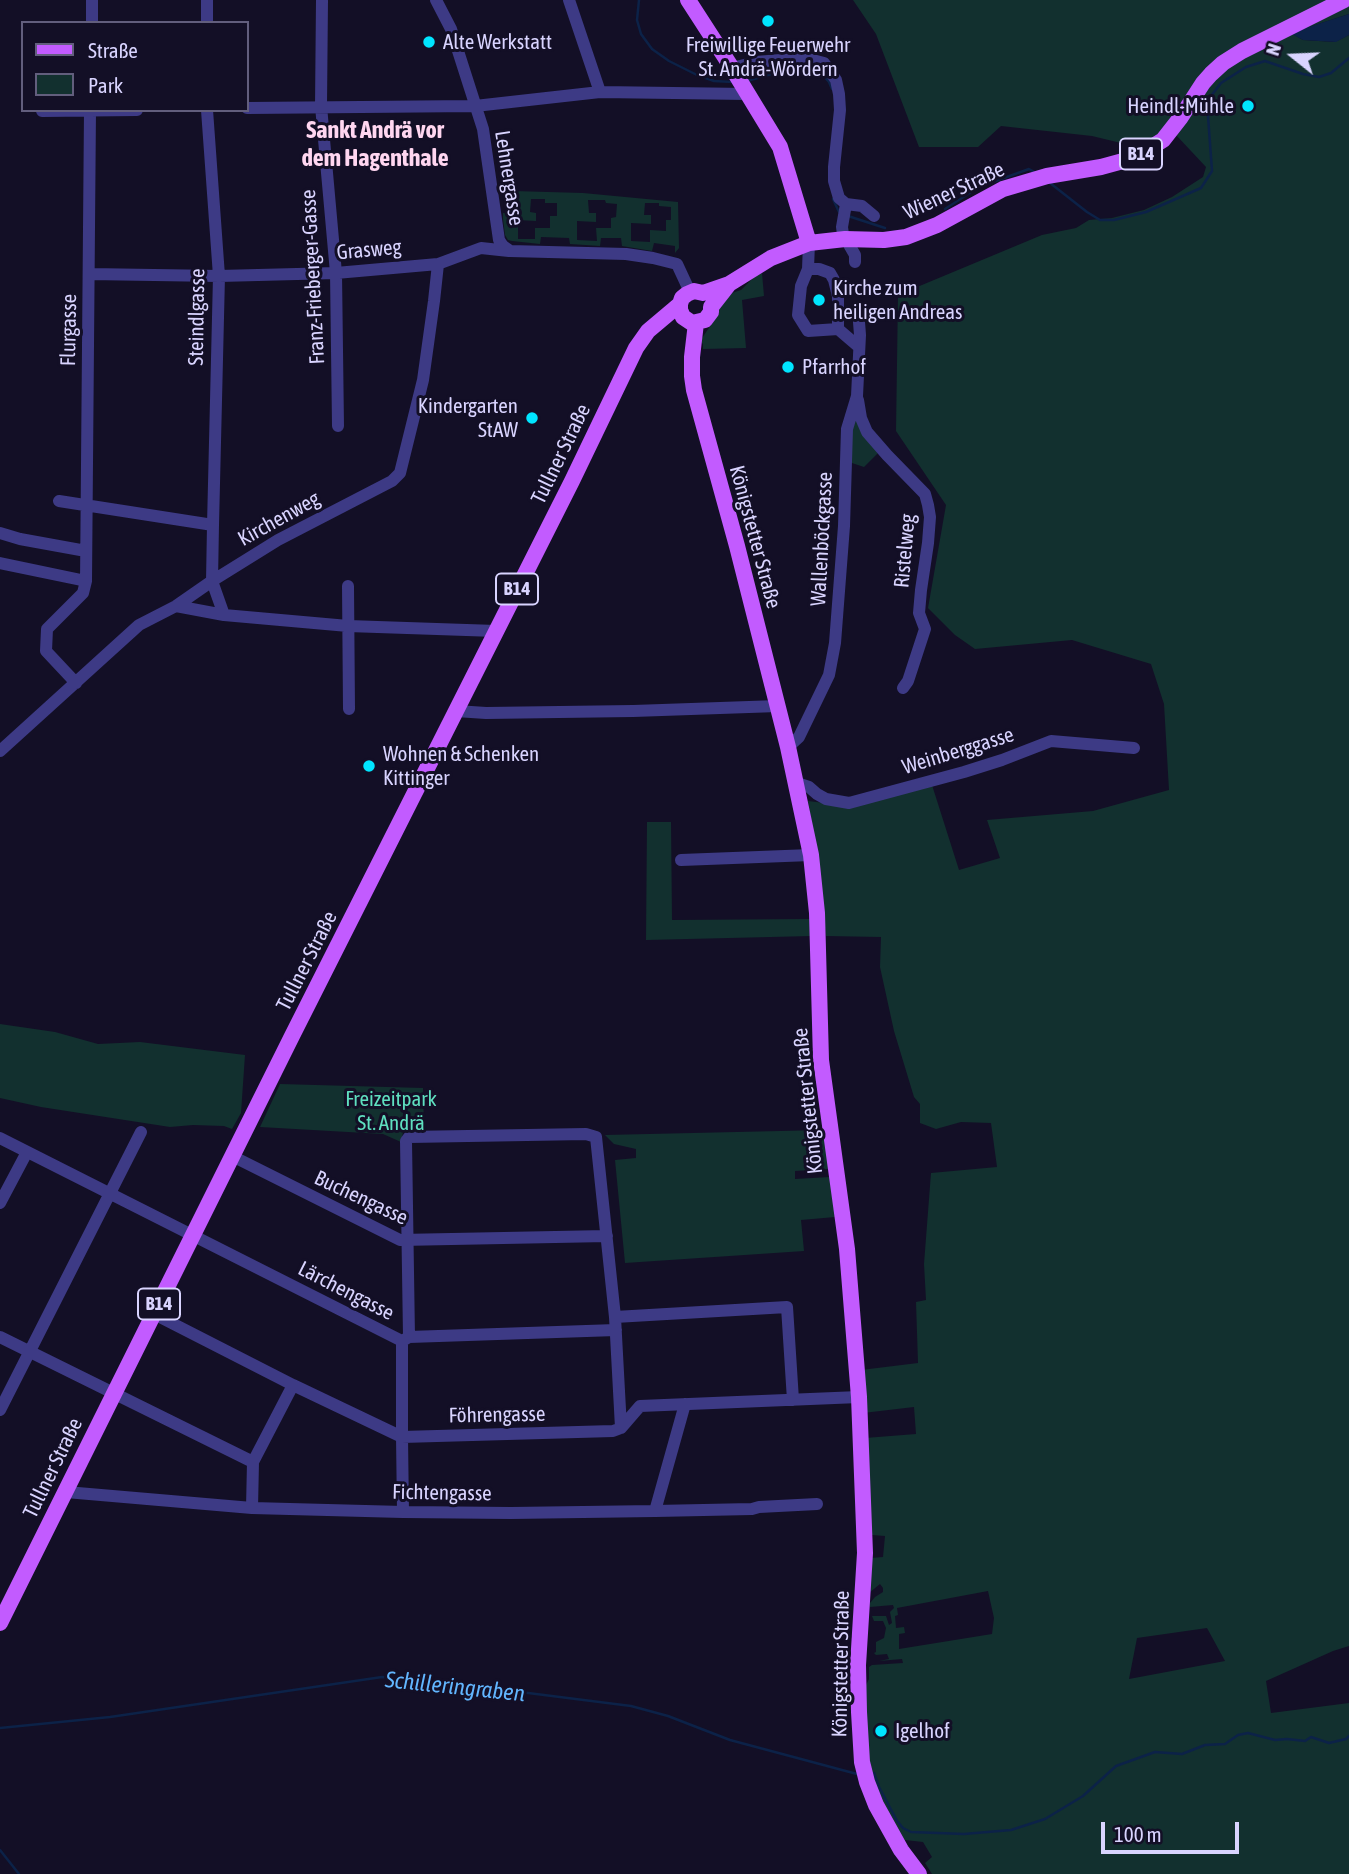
<!DOCTYPE html>
<html>
<head>
<meta charset="utf-8">
<style>
	body { margin:0 }
	#map { position:relative; width:1349px; height:1874px; overflow:hidden; background:#130f26; font-family:"Asap Condensed",sans-serif }
	canvas { display:block }
	.legend { position:absolute; left:21px; top:21px; width:228px; height:91px; box-sizing:border-box; background:#130f26; border:2px solid #625e7d; margin:0; padding:9px 12px; list-style:none; font-size:21px; color:#d9d4ff }
	.legend li { display:flex; align-items:center; gap:14px; height:35px }
	.legend b { width:35px; border:2px solid #625e7d }
	.north { position:absolute; left:1258px; top:21px; width:70px; height:70px; -webkit-text-stroke:5px #130f26; paint-order:stroke; rotate:288deg; font-size:19px; font-weight:700; line-height:28px; text-align:center; color:#d9d4ff }
	.north::after { content:''; display:block; margin:auto; width:24px; height:32px; background:#d9d4ff; clip-path:polygon(50% 0,100% 100%,50% 72%,0 100%) }
	.scale { position:absolute; left:1101px; top:1822px; width:138px; height:32px; box-sizing:border-box; border:4px solid #d9d4ff; border-top:0; padding-left:9px; font-size:21px; line-height:24px; white-space:nowrap; color:#d9d4ff; -webkit-text-stroke:5px #130f26; paint-order:stroke }
</style>
</head>
<body>
<div id="map">
<canvas width="1349" height="1874"></canvas>
<ul class="legend">
<li><b style="height:9px;background:#c25bff"></b>Straße</li>
<li><b style="height:19px;background:#12302f"></b>Park</li>
</ul>
<div class="north">N</div>
<div class="scale">100 m</div>
</div>
<script>
const context = document.querySelector('canvas').getContext('2d');
context.lineJoin = 'round';
function fill(path, color) {
  context.fillStyle = color;
  context.fill(path, 'evenodd');
}
function shape(rows) {
  const path = new Path2D();
  for (const r of rows) {
    path.moveTo(r[0], r[1]);
    for (let i = 2; i < r.length; i += 2) path.lineTo(r[i], r[i + 1]);
  }
  return path;
}
function trace(path, color, width, dash) {
  context.strokeStyle = color;
  context.lineWidth = width;
  context.lineCap = dash ? 'butt' : 'round';
  context.setLineDash(dash || []);
  context.stroke(path);
}
function label(font, color, halo, rows, align = 'center') {
  context.font = font + ' "Asap Condensed",sans-serif';
  context.lineWidth = 6;
  context.setLineDash([]);
  context.textBaseline = 'middle';
  context.strokeStyle = halo;
  context.fillStyle = color;
  for (const [text, x, y, turn = 0] of rows) {
    context.save();
    context.translate(x, y);
    context.rotate((+turn || 0) * Math.PI / 180);
    context.textAlign = isNaN(turn) ? turn : align;
    if (halo) context.strokeText(text, 0, 0);
    context.fillText(text, 0, 0);
    context.restore();
  }
}
const green = shape([
	[853,0,1349,0,1349,14,1291,33,1303,40,1335,42,1349,35,1349,1646,1333,1651,1266,1681,1271,1713,1349,1703,1349,1874,932,1874,925,1863,932,1857,923,1842,905,1840,897,1832,875,1790,866,1739,866,1685,869,1679,869,1667,872,1665,903,1663,902,1659,879,1661,889,1659,887,1654,876,1655,874,1653,876,1652,876,1642,884,1638,886,1628,883,1621,874,1621,872,1616,886,1616,889,1625,892,1623,890,1612,894,1608,893,1605,870,1607,870,1603,875,1597,883,1592,883,1588,880,1584,869,1593,871,1558,883,1557,885,1536,872,1535,865,1438,916,1434,914,1407,863,1413,861,1370,918,1363,916,1302,926,1300,924,1264,931,1173,997,1167,991,1123,961,1122,936,1129,920,1123,920,1104,914,1097,894,1031,880,967,881,937,826,936,813,831,808,801,849,806,932,785,959,870,1000,858,987,820,1093,811,1169,790,1164,704,1151,664,1072,640,975,649,955,635,928,608,946,505,896,431,898,295,1042,235,1076,228,1089,220,1112,218,1144,210,1172,197,1203,177,1206,167,1176,135,1133,148,1125,144,1092,136,1001,126,978,147,919,147,876,34],
	[988,1591,994,1618,992,1634,899,1649,899,1634,905,1633,904,1627,896,1628,895,1616,898,1615,897,1608],
	[1207,1628,1225,1661,1129,1679,1137,1638],
	[513,191,583,193,678,202,679,248,675,253,675,246,654,243,652,251,622,246,621,238,601,238,600,246,570,244,569,238,541,237,540,244,512,241,508,240,505,235,503,219,503,213,510,213,507,195,513,194],
	[531,199,545,199,545,203,557,203,557,216,550,216,550,228,535,228,535,239,518,239,518,220,536,221,536,213,530,212],
	[588,200,605,200,606,203,617,204,616,217,611,218,611,228,596,228,597,241,577,240,577,221,596,222,596,213,589,213],
	[645,203,659,203,659,206,671,207,671,220,666,220,666,231,650,230,650,242,631,241,631,223,651,224,651,215,644,215],
	[762,273,764,296,742,300,746,348,703,349,703,344,700,341,713,322,717,309,732,293,741,290,754,277],
	[857,407,878,453,864,467,849,462,851,430],
	[647,822,671,822,672,920,811,919,812,936,646,940],
	[0,1024,55,1032,98,1044,140,1042,245,1055,241,1113,232,1129,224,1126,193,1125,170,1127,41,1107,0,1098],
	[280,1084,423,1088,424,1130,403,1132,401,1142,383,1134,260,1127],
	[824,1130,829,1169,795,1171,795,1179,830,1177,835,1217,801,1220,804,1251,625,1263,615,1160,636,1158,636,1149,614,1144,605,1135]
]);
const water = shape([
	[1349,14,1349,35,1336,42,1303,40,1290,33]
]);
const stream = shape([
	[639,0,637,20,641,34,652,49,669,61,697,75,714,81,733,82],
	[747,81,796,67,805,66,820,72,829,82,832,89],
	[1050,183,1087,212,1100,220,1114,220,1146,212,1201,188,1212,171,1208,116,1211,96,1221,83,1246,67,1265,61,1303,74,1319,77,1331,73,1349,58],
	[833,199,839,212],
	[945,209,979,187,1029,169,1036,173],
	[848,216,885,228],
	[0,1728,110,1717,382,1677,457,1684,631,1706,668,1716,730,1740,857,1774],
	[874,1773,879,1787,897,1821,903,1828,911,1832,964,1834,1011,1830,1045,1819,1083,1796,1116,1766,1155,1752,1182,1754,1205,1745,1225,1744,1238,1735,1248,1733,1275,1740,1287,1739,1305,1741,1311,1737,1329,1743,1346,1739,1349,1736],
	[0,1850,19,1874]
]);
const minor = shape([
	[207,0,207,23],
	[322,0,321,106,336,273,338,426],
	[436,0,451,29,483,129,499,240,503,246,510,251,626,254,653,258,677,264,690,292],
	[569,0,600,92],
	[92,23,92,0],
	[732,68,756,62,805,58,824,63,836,80,839,94,840,110,834,167,834,181,839,198,846,204,862,206,874,216],
	[247,108,475,106,600,92,747,94],
	[207,110,219,276,213,525],
	[42,111,137,110],
	[846,204,842,227,843,234,855,255,855,262],
	[809,243,808,269,801,286,798,315,808,331,838,329,859,347],
	[808,269,819,269,830,273,834,280,838,296,838,329],
	[89,274,219,276,336,273,438,264,481,248,509,251],
	[858,400,861,418,867,432,887,455,925,494,928,505,930,517,928,543,921,590,919,613,925,629,908,681,903,688],
	[59,501,213,525,212,581,224,615],
	[0,533,20,539,86,551],
	[0,563,86,581],
	[348,586,349,709],
	[176,606,224,615,348,626,496,631],
	[76,683,46,651,47,629,83,593,86,581,90,110],
	[456,711,486,713,633,711,778,706],
	[788,747,799,737,829,675,835,643,844,526,847,429,857,396,860,335,859,322],
	[0,751,139,625,176,606,212,581,278,540,392,481,400,473,423,380,434,301,438,264],
	[797,783,809,787,817,794,826,799,849,803,964,772,1002,760,1051,741,1134,748],
	[681,860,811,855],
	[0,1138,402,1341,409,1337,616,1330],
	[232,1156,400,1240,607,1236],
	[0,1203,27,1152],
	[154,1314,293,1385,402,1437,613,1431,621,1428,640,1406,859,1397],
	[615,1317,787,1307,793,1400],
	[0,1337,253,1462],
	[409,1337,406,1141,409,1137,586,1134,596,1137,615,1317,621,1428],
	[402,1341,402,1437,403,1512],
	[0,1410,141,1132],
	[66,1492,252,1508,403,1512,511,1513,655,1511,752,1509,759,1507,817,1504],
	[252,1508,253,1462,293,1385],
	[655,1511,685,1404]
]);
const major = shape([
	[688,0,732,68,780,147,809,243],
	[729,284,703,293,694,291,687,294,682,298,680,304,680,310,683,317,692,323,705,320,711,312,711,307,729,284,771,258,809,243,845,239,884,240,906,237,937,225,1003,189,1047,176,1101,167,1134,158,1163,140,1181,117,1203,83,1211,74,1223,63,1242,51,1344,0],
	[696,323,692,357,692,376,694,390,737,546,788,747,811,855,817,913,821,1060,847,1249,859,1397,865,1553,858,1665,859,1712,862,1762,867,1782,876,1805,901,1850,919,1874],
	[0,1623,292,1036,572,481,636,348,648,331,680,304]
]);
const markers = [
	[768,21,7,"#00e5ff"],
	[429,42,7,"#00e5ff"],
	[1248,106,7,"#00e5ff"],
	[819,300,7,"#00e5ff"],
	[788,367,7,"#00e5ff"],
	[532,418,7,"#00e5ff"],
	[369,766,7,"#00e5ff"],
	[881,1731,7,"#00e5ff"]
];
const shields = [
	[1141,154,42],
	[517,589,42],
	[159,1304,42]
];
const shieldNames = [
	["B14",1141,154],
	["B14",517,589],
	["B14",159,1304]
];
const poiNames = [
	["Alte Werkstatt",443,42],
	["Freiwillige Feuerwehr",768,45,"center"],
	["St. Andrä-Wördern",768,69,"center"],
	["Heindl-Mühle",1234,106,"right"],
	["Kirche zum",833,288],
	["heiligen Andreas",833,312],
	["Pfarrhof",802,367],
	["Kindergarten",518,406,"right"],
	["StAW",518,430,"right"],
	["Wohnen & Schenken",383,754],
	["Kittinger",383,778],
	["Igelhof",895,1731]
];
const streetNames = [
	["Lehnergasse",509,178,81],
	["Wiener Straße",954,191,-25],
	["Grasweg",369,250,-5],
	["Franz-Frieberger-Gasse",313,277,-93],
	["Steindlgasse",197,317,-89],
	["Flurgasse",69,330,-89],
	["Tullner Straße",561,454,-64],
	["Kirchenweg",279,519,-29],
	["Königstetter Straße",755,537,75],
	["Wallenböckgasse",822,539,-87],
	["Ristelweg",905,551,-85],
	["Weinberggasse",958,751,-17],
	["Tullner Straße",307,961,-63],
	["Königstetter Straße",808,1101,-96],
	["Buchengasse",361,1198,25],
	["Lärchengasse",346,1291,27],
	["Föhrengasse",497,1415,-1],
	["Tullner Straße",53,1468,-64],
	["Fichtengasse",442,1493,1],
	["Königstetter Straße",841,1664,-89]
];
const parkNames = [
	["Freizeitpark",391,1099],
	["St. Andrä",391,1123]
];
const waterNames = [
	["Schilleringraben",455,1687,6]
];
const quarterNames = [
	["Sankt Andrä vor",375,130],
	["dem Hagenthale",375,158]
];
fill(green, '#12302f');
fill(water, '#0c2248');
trace(stream, '#0c2248', 2.5);
trace(minor, '#3d3a85', 12);
trace(major, '#c25bff', 16);
for (const [x, y, r, color] of markers) {
  const dot = new Path2D();
  dot.arc(x, y, r, 0, 2 * Math.PI);
  context.fillStyle = color;
  context.fill(dot);
  trace(dot, '#130f26', 2.5);
}
for (const [x, y, w] of shields) {
  const box = new Path2D();
  box.roundRect(x - w / 2, y - 15.5, w, 31, 5);
  context.fillStyle = '#130f26';
  context.fill(box);
  trace(box, '#d9d4ff', 2);
}
label('bold 19px', '#d9d4ff', null, shieldNames);
label('21px', '#d9d4ff', '#130f26', poiNames, 'left');
label('21px', '#d9d4ff', '#130f26', streetNames);
label('21px', '#5fe0c0', '#130f26', parkNames);
label('italic 23px', '#62b6ff', '#130f26', waterNames);
label('bold 24px', '#ffd6f0', '#130f26', quarterNames);
</script>
</body>
</html>
